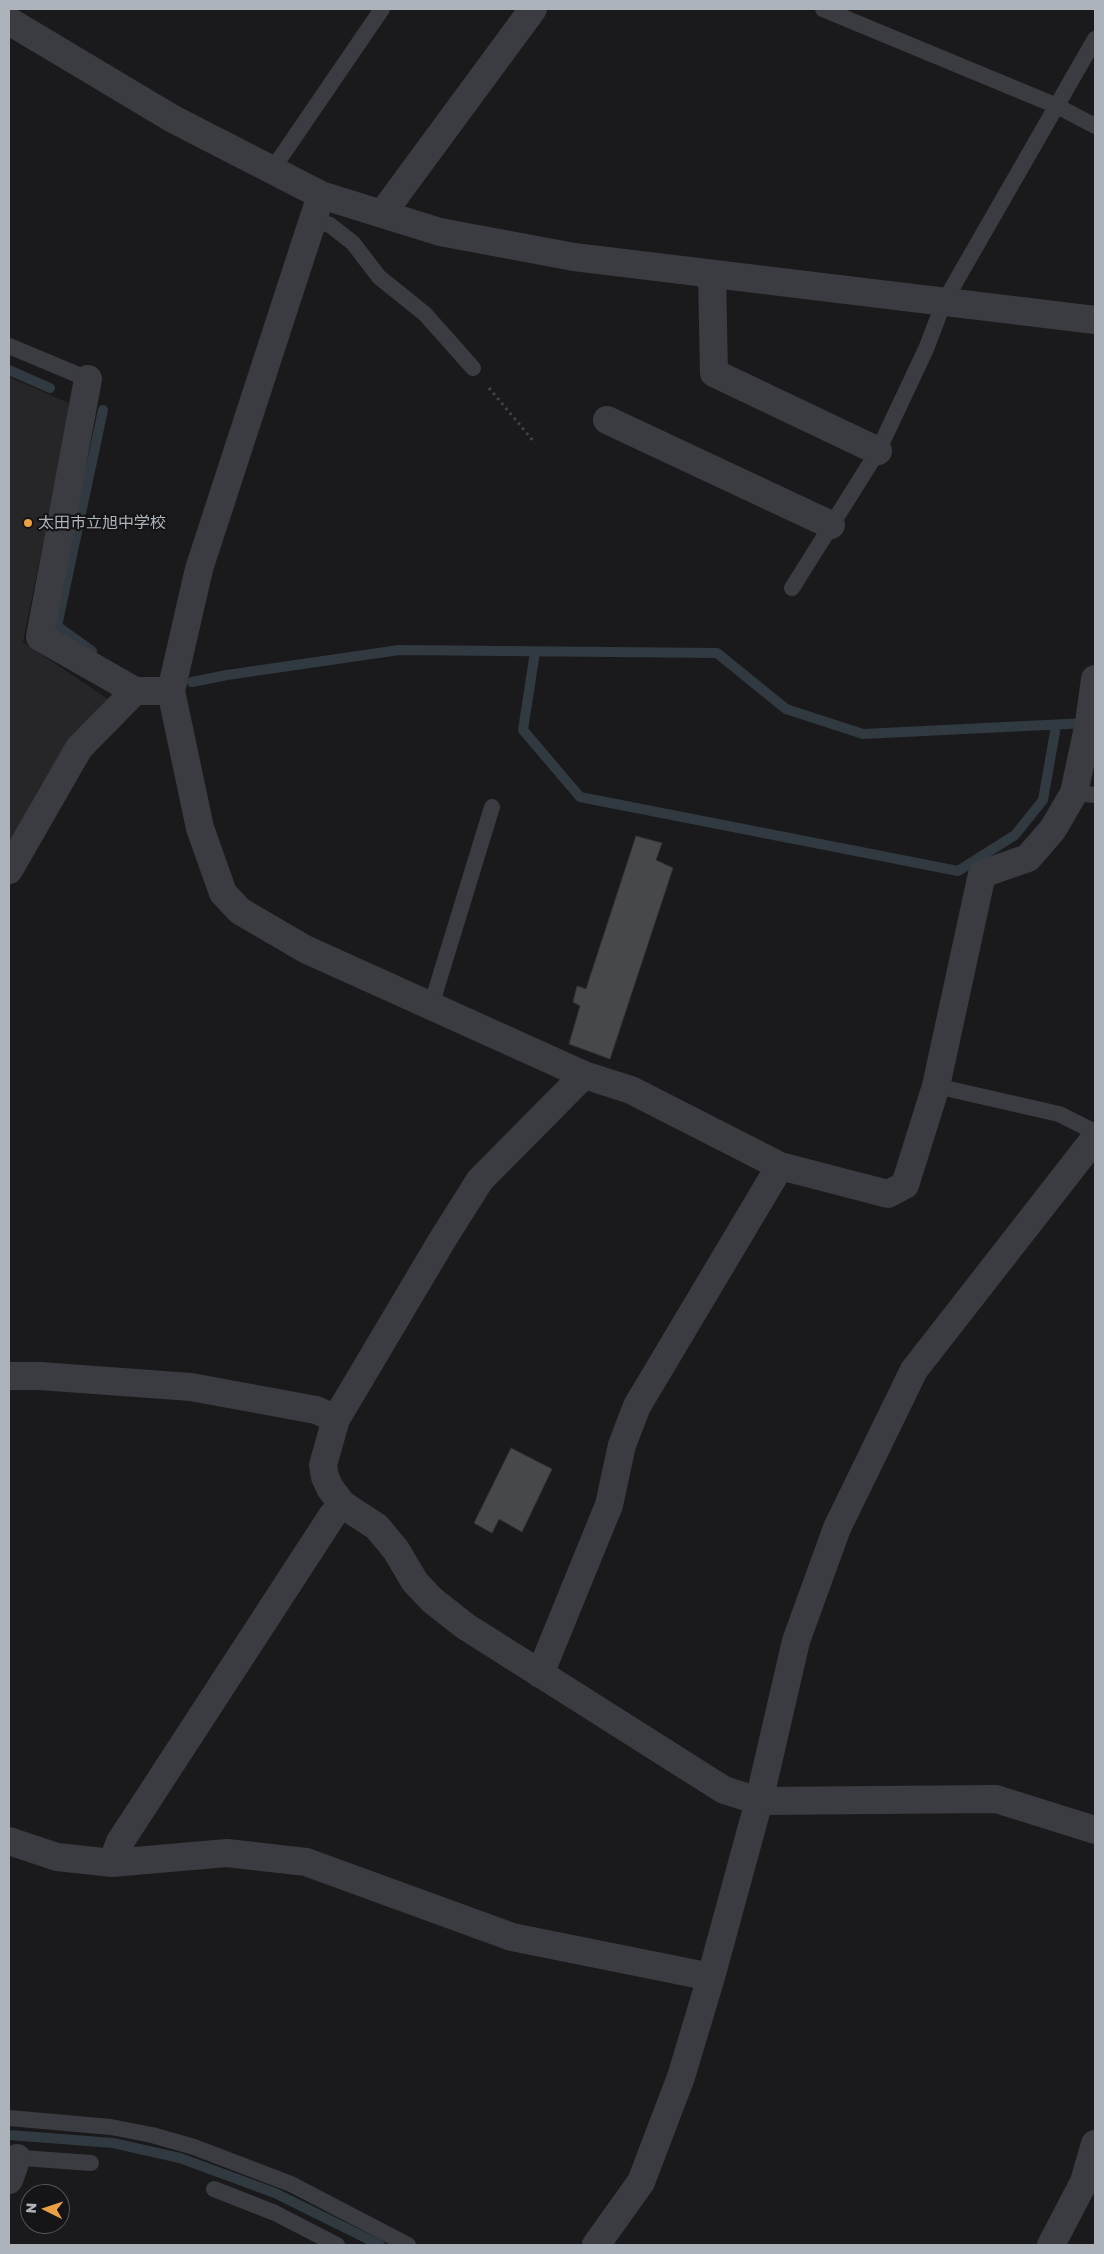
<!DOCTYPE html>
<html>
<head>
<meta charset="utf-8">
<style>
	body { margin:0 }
	#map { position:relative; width:1104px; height:2254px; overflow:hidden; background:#1a1a1c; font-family:"Golos Text",sans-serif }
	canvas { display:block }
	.frame { position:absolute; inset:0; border:10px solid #adb3bb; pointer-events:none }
	.north { position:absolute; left:20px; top:2184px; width:50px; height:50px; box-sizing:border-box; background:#151517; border:1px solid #525459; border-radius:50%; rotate:274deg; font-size:14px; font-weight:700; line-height:20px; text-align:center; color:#adb3bb }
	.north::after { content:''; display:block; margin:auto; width:18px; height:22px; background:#eaa144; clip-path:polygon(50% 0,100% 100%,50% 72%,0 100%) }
</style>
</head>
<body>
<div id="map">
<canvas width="1104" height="2254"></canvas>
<div class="frame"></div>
<div class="north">N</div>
</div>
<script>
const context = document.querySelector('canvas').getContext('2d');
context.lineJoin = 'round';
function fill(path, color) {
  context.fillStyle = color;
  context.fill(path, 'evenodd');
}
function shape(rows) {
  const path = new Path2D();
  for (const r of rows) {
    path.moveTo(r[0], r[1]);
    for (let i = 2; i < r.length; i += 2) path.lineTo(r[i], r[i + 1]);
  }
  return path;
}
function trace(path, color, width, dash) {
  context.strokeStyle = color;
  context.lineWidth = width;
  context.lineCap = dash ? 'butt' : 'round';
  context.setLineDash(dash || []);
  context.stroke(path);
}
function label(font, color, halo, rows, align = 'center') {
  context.font = font + ' "Golos Text","Noto Sans JP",sans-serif';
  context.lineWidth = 4.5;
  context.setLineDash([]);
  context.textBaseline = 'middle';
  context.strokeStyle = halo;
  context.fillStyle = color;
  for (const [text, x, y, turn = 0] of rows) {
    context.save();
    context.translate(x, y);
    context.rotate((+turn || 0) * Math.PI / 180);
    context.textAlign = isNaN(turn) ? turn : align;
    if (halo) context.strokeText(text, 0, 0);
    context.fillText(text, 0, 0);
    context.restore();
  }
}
const built = shape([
	[9,377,71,404,23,642,108,699,73,739,9,854]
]);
const stream = shape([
	[9,370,50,388],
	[92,651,57,626,103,410],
	[535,652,523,730,580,797,958,871,1015,835,1043,800,1056,726],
	[192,682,227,675,399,650,717,653,786,709,863,734,1087,723],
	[9,2135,113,2143,180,2158,275,2193,380,2245]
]);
const building = shape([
	[636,836,662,843,656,860,673,868,610,1059,569,1044,580,1006,573,1002,577,986,586,989,636,836],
	[511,1448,552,1469,522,1532,499,1519,492,1533,474,1523,511,1448]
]);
const path = shape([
	[489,388,535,443]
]);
const service = shape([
	[823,9,1057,106,1095,126],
	[272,170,382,9],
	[313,220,330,225,353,243,379,277,425,314,473,368],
	[9,346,88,379],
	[792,588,878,451,926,349,944,302,1095,39],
	[1074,793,1095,795],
	[431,1006,492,807],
	[936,1086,1059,1114,1095,1132],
	[9,2118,111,2127,152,2135,194,2147,291,2184,408,2245],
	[9,2157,91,2163],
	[214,2189,275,2213,337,2245]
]);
const minor = shape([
	[9,21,173,119,321,195,440,232,574,257,1095,320],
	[321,195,199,569,171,691,200,828,223,893,240,911,305,949,584,1075,631,1090,780,1166,888,1194,905,1185,936,1086,982,874,1028,858,1053,829,1074,793,1089,723,1095,679],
	[382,214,533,9],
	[712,274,714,373,878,451],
	[88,379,40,637,135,691,171,691],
	[607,420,831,525],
	[9,870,79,748,135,691],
	[584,1075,480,1180,441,1242,336,1419,323,1465,325,1477,330,1488,342,1504,377,1527,396,1550,415,1582,432,1600,465,1626,724,1790,759,1801,996,1799,1095,1830],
	[9,1376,40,1376,191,1387,316,1410,336,1419],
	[540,1674,609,1505,622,1445,637,1406,780,1166],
	[9,1841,57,1857,112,1863,227,1853,306,1862,512,1937,711,1977],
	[112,1863,120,1842,332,1516,342,1504],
	[9,2180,17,2158],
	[596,2245,641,2182,681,2077,711,1977,759,1801,796,1641,837,1528,914,1370,1095,1138],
	[1051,2245,1084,2182,1095,2144]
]);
const markers = [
	[28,523,5,"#eaa144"]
];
const poiNames = [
	["太田市立旭中学校",38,523]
];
fill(built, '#262629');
trace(stream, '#303a40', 10);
fill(building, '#47484c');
trace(building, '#343438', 1);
trace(path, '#414448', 3, [2.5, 4]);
trace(service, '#3b3c41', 16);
trace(minor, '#3b3c41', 28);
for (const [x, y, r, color] of markers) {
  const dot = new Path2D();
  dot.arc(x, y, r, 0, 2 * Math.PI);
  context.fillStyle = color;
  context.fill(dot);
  trace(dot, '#151517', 2);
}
label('16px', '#adb3bb', '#151517', poiNames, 'left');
</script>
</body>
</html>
